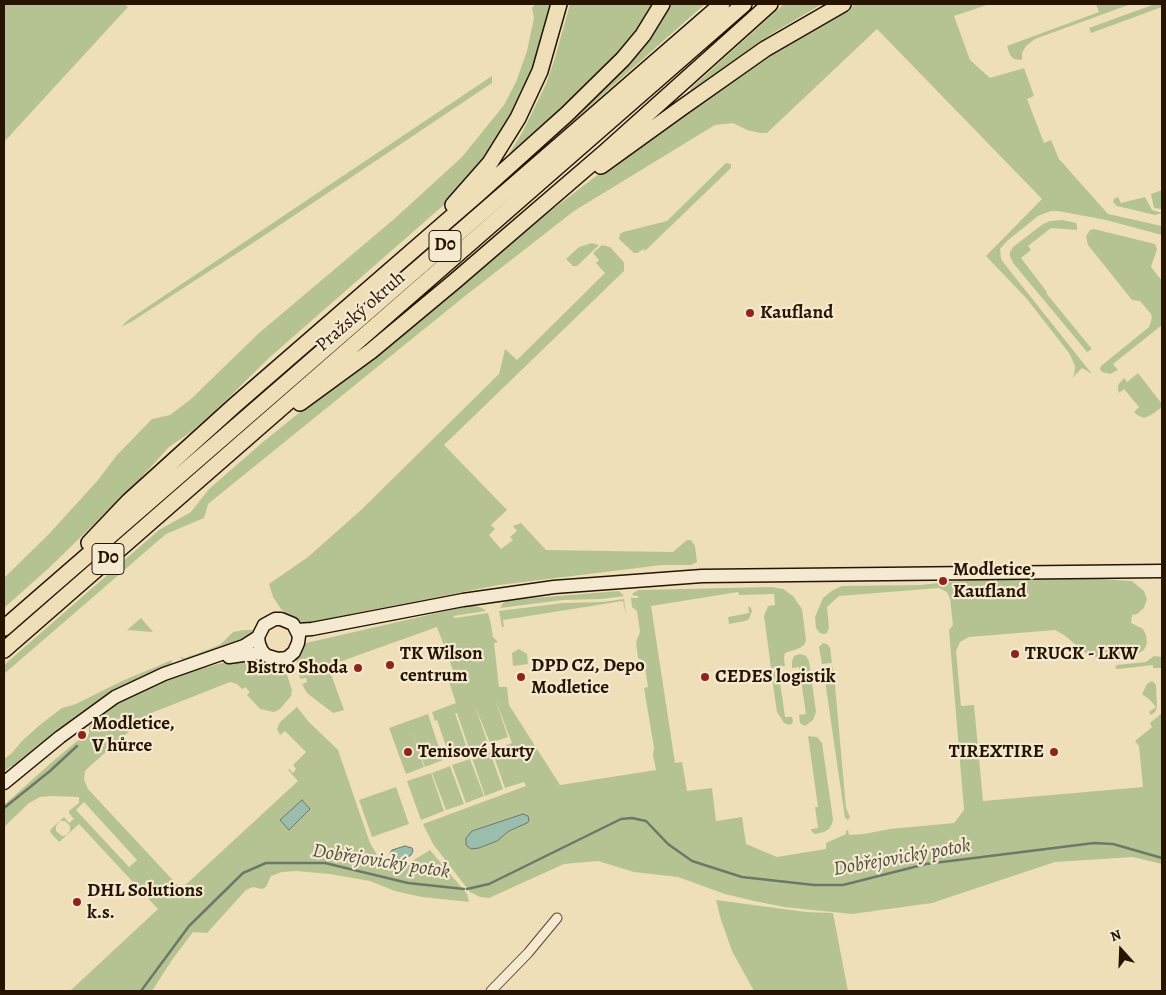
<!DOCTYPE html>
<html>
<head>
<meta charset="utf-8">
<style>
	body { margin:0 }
	#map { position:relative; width:1166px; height:995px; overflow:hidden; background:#efdfb8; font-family:Alegreya,serif }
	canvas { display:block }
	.frame { position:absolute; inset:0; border:5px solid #261401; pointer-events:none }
	.north { position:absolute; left:1096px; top:925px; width:50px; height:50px; -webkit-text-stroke:4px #f5ead1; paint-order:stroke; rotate:340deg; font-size:14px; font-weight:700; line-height:20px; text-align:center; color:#261401 }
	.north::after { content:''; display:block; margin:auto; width:18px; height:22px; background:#261401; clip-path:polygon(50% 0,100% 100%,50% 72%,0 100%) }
</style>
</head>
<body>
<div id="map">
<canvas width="1166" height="995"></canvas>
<div class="frame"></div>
<div class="north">N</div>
</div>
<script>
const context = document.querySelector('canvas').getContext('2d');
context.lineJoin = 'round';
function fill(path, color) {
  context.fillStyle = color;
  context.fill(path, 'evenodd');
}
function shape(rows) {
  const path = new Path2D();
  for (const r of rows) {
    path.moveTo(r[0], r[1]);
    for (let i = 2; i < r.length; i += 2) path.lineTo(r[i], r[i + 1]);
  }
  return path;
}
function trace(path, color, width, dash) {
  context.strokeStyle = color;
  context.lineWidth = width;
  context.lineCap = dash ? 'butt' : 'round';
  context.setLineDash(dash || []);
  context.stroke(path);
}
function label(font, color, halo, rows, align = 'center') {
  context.font = font + ' Alegreya,serif';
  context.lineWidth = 4.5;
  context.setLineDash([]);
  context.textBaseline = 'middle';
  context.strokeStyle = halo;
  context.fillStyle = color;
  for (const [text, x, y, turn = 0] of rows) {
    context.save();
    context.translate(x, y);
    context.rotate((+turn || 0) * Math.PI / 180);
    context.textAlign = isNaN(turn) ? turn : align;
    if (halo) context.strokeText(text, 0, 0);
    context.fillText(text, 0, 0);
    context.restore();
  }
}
const green = shape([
	[4,4,124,4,128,7,4,142],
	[535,4,555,4,544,45,503,136,454,196,270,357,215,411,191,432,169,447,140,479,50,567,4,608,4,578,49,534,98,480,117,455,152,419,170,415,191,399,259,333,393,220,462,157,504,105,516,82,527,51,534,18,532,8],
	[570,4,657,4,615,60,507,162,505,160,522,133,546,84,554,61],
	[668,4,705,4,546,145,544,143,603,90,630,59],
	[784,4,822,4,773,33,691,90,690,89],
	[856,4,990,4,954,16,970,60,990,78,1024,68,1034,96,1027,99,1044,143,1051,140,1059,159,1108,214,1162,226,1162,235,1106,220,1058,211,1051,211,1038,216,1007,241,1000,249,1001,258,1003,262,1092,374,1082,368,1071,379,1074,375,1075,366,1069,353,1027,299,986,256,1042,199,877,29,767,133,761,133,747,130,733,123,715,125,574,211,465,296,208,504,204,518,166,534,4,674,4,665,159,530,191,512,209,489,263,442,523,232,617,160,748,70,795,39],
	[1096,4,1131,4,1035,39,1026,46,1022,53,1022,60,1014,59,1010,55,1007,46,1099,12],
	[1155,4,1162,4,1162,7,1091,33,1089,28],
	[492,76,492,83,262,237,131,322,121,327,128,320],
	[726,163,731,164,731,168,645,251,644,249,637,253,634,253,619,239,620,234,623,232,667,221],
	[1162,190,1162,209,1154,208,1151,194],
	[1118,197,1121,203,1145,197,1152,210,1162,213,1155,215,1117,206,1113,202,1114,199],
	[1062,220,1076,223,1077,226,1077,230,1051,228,1028,246,1031,250,1021,258,1047,292,1046,293,1092,349,1087,352,1013,263,1010,256,1010,252,1013,247,1043,224,1050,221],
	[1094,229,1155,244,1157,249,1151,267,1162,281,1162,325,1113,364,1118,370,1110,374,1102,372,1100,369,1101,366,1149,327,1152,318,1151,314,1140,301,1132,300,1088,245,1086,236,1090,230],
	[592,243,599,245,577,266,573,266,566,259,579,247],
	[602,245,610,247,622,260,624,263,624,271,444,445,507,510,491,525,495,529,489,535,501,549,513,540,510,537,517,531,513,526,521,523,546,550,673,552,687,540,691,540,695,546,697,562,691,565,662,565,499,585,355,613,299,625,281,609,273,597,269,584,308,557,361,510,499,374,505,349,517,360,605,273,596,263,599,260,593,253],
	[1138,373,1162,404,1162,407,1151,415,1144,418,1137,415,1134,412,1139,407,1124,389,1119,393,1118,390,1118,385,1124,378,1127,382],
	[999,577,1070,577,1132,581,1144,591,1147,599,1144,608,1137,614,1132,615,1131,623,1143,629,1146,635,1147,643,1144,650,1137,654,1098,658,1087,654,1064,635,1055,630,969,637,960,642,956,651,961,706,974,705,983,801,1143,787,1139,746,1135,741,1152,727,1150,723,1162,713,1162,864,1133,857,1055,862,932,903,852,914,784,907,754,901,725,894,678,877,634,872,598,861,564,864,489,898,480,897,470,892,433,844,423,824,526,786,524,782,505,788,492,751,512,743,495,699,508,737,490,743,475,706,488,744,470,751,457,713,455,713,468,751,450,758,437,720,435,721,432,712,456,703,446,673,453,670,437,627,328,666,344,710,333,713,307,693,302,684,307,682,306,678,300,679,296,658,302,646,306,643,472,605,482,608,486,611,453,616,455,618,488,613,491,624,493,637,498,642,494,643,499,687,507,687,509,705,560,785,656,770,653,755,654,748,644,688,648,687,644,661,638,658,636,642,640,632,637,611,632,607,631,598,638,598,638,596,632,595,633,593,639,590,772,587,783,589,793,596,802,609,806,640,804,645,800,648,785,653,784,658,785,666,771,668,764,616,768,606,775,605,774,594,739,595,738,592,651,606,675,763,682,762,687,791,712,788,716,821,742,817,746,844,777,857,826,849,826,843,846,834,846,831,848,830,849,835,864,834,890,829,954,823,964,810,949,630,953,625,950,599,947,592,939,588,839,596,827,607,829,628,827,633,824,634,820,633,816,628,815,617,823,598,833,590,842,586,920,585],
	[619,591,624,596,602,599,563,600,500,608,503,603,509,600],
	[624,599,626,615,623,601,503,620,504,627,502,627,499,611,563,603,602,602],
	[748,606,751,608,752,611,749,619,745,621,729,624,728,617,749,613],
	[141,618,153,632,127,630],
	[244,630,256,630,251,638,184,661,180,657,185,658,212,648,221,644,233,632],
	[823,643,827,644,830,648,832,663,822,664,819,647],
	[519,649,527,654,528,664,513,666,512,653],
	[800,654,806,656,809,661,816,712,813,720,805,726,800,723,799,715,806,714,799,667,792,668,792,661,794,656],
	[255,656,278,665,283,669,287,675,292,690,291,696,280,709,274,712,260,709,247,695,250,692,245,687,242,689,237,684,230,682,149,714,89,767,85,771,84,779,88,789,181,889,298,781,288,770,289,769,293,773,296,769,293,765,306,752,285,731,280,735,277,729,280,722,297,707,308,721,338,750,370,843,382,863,386,866,400,867,409,863,430,850,467,894,469,902,422,897,395,891,370,881,330,874,296,871,282,872,271,876,266,887,262,889,253,887,246,890,207,933,193,932,172,960,152,991,70,991,158,909,79,824,59,842,50,832,51,829,64,817,69,823,74,819,69,813,69,811,79,803,79,797,51,796,40,797,29,803,4,827,4,805,52,762,77,741,83,739,89,734,89,726,120,702,147,688,174,676,226,662],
	[84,802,137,860,129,867,76,810],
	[60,821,65,821,70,826,70,831,66,835,62,836,56,831,56,826],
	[1154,656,1162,657,1162,668,1153,668,1153,665,1118,669,1115,668,1117,665,1146,662],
	[172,660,171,665,84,713,14,766,12,766,4,771,4,759,11,754,23,740,41,724,62,708,76,704,122,681],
	[832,666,834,674,846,808,850,817,848,820,845,818,823,667],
	[776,670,777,675,779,675,785,717,792,717,793,722,790,725,784,723,777,712,771,671],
	[1152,681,1156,685,1157,707,1155,712,1151,715,1149,712,1156,707,1150,700,1142,694,1147,684],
	[428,714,443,760,425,767,411,729,424,767,406,774,389,728],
	[808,736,817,737,822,743,833,819,832,824,829,829,824,832,815,834,812,832,811,829,818,828,815,807,818,807],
	[490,752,503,789,485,796,472,758],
	[470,759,484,796,466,803,452,765],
	[450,766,464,804,446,810,432,773],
	[431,773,444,811,421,820,407,781],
	[396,787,409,824,372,837,359,800],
	[716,900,806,912,833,913,848,991,754,991,732,951,721,920]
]);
const water = shape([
	[302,800,310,809,289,830,280,820,302,800],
	[523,814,528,816,529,821,527,823,509,831,497,841,479,848,471,849,466,845,466,838,472,831,523,814],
	[405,846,412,848,413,851,411,855,408,857,393,860,390,853,392,850,405,846]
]);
const stream = shape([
	[4,808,50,771,77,746],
	[467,889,489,884,621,819,632,818,646,821,668,844,692,861,742,877,814,885,843,885,926,864,1094,843,1113,844,1162,858],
	[141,991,189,926,243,873,266,863,325,863,408,883,464,889]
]);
const minor = shape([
	[491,991,528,953,557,918]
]);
const secondary = shape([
	[297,630,312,629,463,600,554,587,702,576,1162,571],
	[229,657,258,653,278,659,287,658,294,652,298,643,299,636,293,624,281,619,275,619,264,625,258,637,259,644,262,651,267,656],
	[4,783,60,737,115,697,164,674,244,646,258,637]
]);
const motorway = shape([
	[601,166,680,109,765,49,843,4],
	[453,205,490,163,518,118,540,71,559,4],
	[300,403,371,351,455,281,605,152,770,4],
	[89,543,129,501,235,405,478,194,567,114,623,59,643,35,662,4],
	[4,628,722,4],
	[4,650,744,4]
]);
const markers = [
	[750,313,5,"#8f2418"],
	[943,581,5,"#8f2418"],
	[1015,654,5,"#8f2418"],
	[390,665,5,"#8f2418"],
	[358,668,5,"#8f2418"],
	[521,677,5,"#8f2418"],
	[705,677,5,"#8f2418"],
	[82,735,5,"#8f2418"],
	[408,752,5,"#8f2418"],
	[1054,752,5,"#8f2418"],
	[77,902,5,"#8f2418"]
];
const shields = [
	[445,246,32],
	[108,559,32]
];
const shieldNames = [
	["D0",445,246],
	["D0",108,559]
];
const streetNames = [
	["Pražský okruh",361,312,-41]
];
const poiNames = [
	["Kaufland",760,313],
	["Modletice,",953,570],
	["Kaufland",953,592],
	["TK Wilson",400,654],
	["centrum",400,676],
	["TRUCK - LKW",1025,654],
	["DPD CZ, Depo",531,666],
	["Modletice",531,688],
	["Bistro Shoda",348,668,"right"],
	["CEDES logistik",715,677],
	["Modletice,",92,724],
	["V hůrce",92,746],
	["Tenisové kurty",418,752],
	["TIREXTIRE",1044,752,"right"],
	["DHL Solutions",87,891],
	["k.s.",87,913]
];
const waterNames = [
	["Dobřejovický potok",902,858,-10],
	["Dobřejovický potok",381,862,9]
];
fill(green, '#b5c392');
fill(water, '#9abdae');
trace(water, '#6c7969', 1);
trace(stream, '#6c7969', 2.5);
trace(minor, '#58472f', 11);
trace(secondary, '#261401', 15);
trace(motorway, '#261401', 18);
trace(minor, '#f5ead1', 9);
trace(secondary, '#f5ead1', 12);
trace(motorway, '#efdfb8', 15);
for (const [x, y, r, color] of markers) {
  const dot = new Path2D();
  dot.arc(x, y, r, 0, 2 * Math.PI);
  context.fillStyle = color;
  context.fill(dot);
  trace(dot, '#f5ead1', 2);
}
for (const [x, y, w] of shields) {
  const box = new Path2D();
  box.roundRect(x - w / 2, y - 15.5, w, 31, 4);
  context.fillStyle = '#f5ead1';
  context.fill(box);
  trace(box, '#261401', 1);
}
label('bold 18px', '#261401', null, shieldNames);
label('19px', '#261401', '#f5ead1', streetNames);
label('bold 19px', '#261401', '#f5ead1', poiNames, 'left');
label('italic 20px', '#4f4f3e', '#f5ead1', waterNames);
</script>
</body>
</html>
